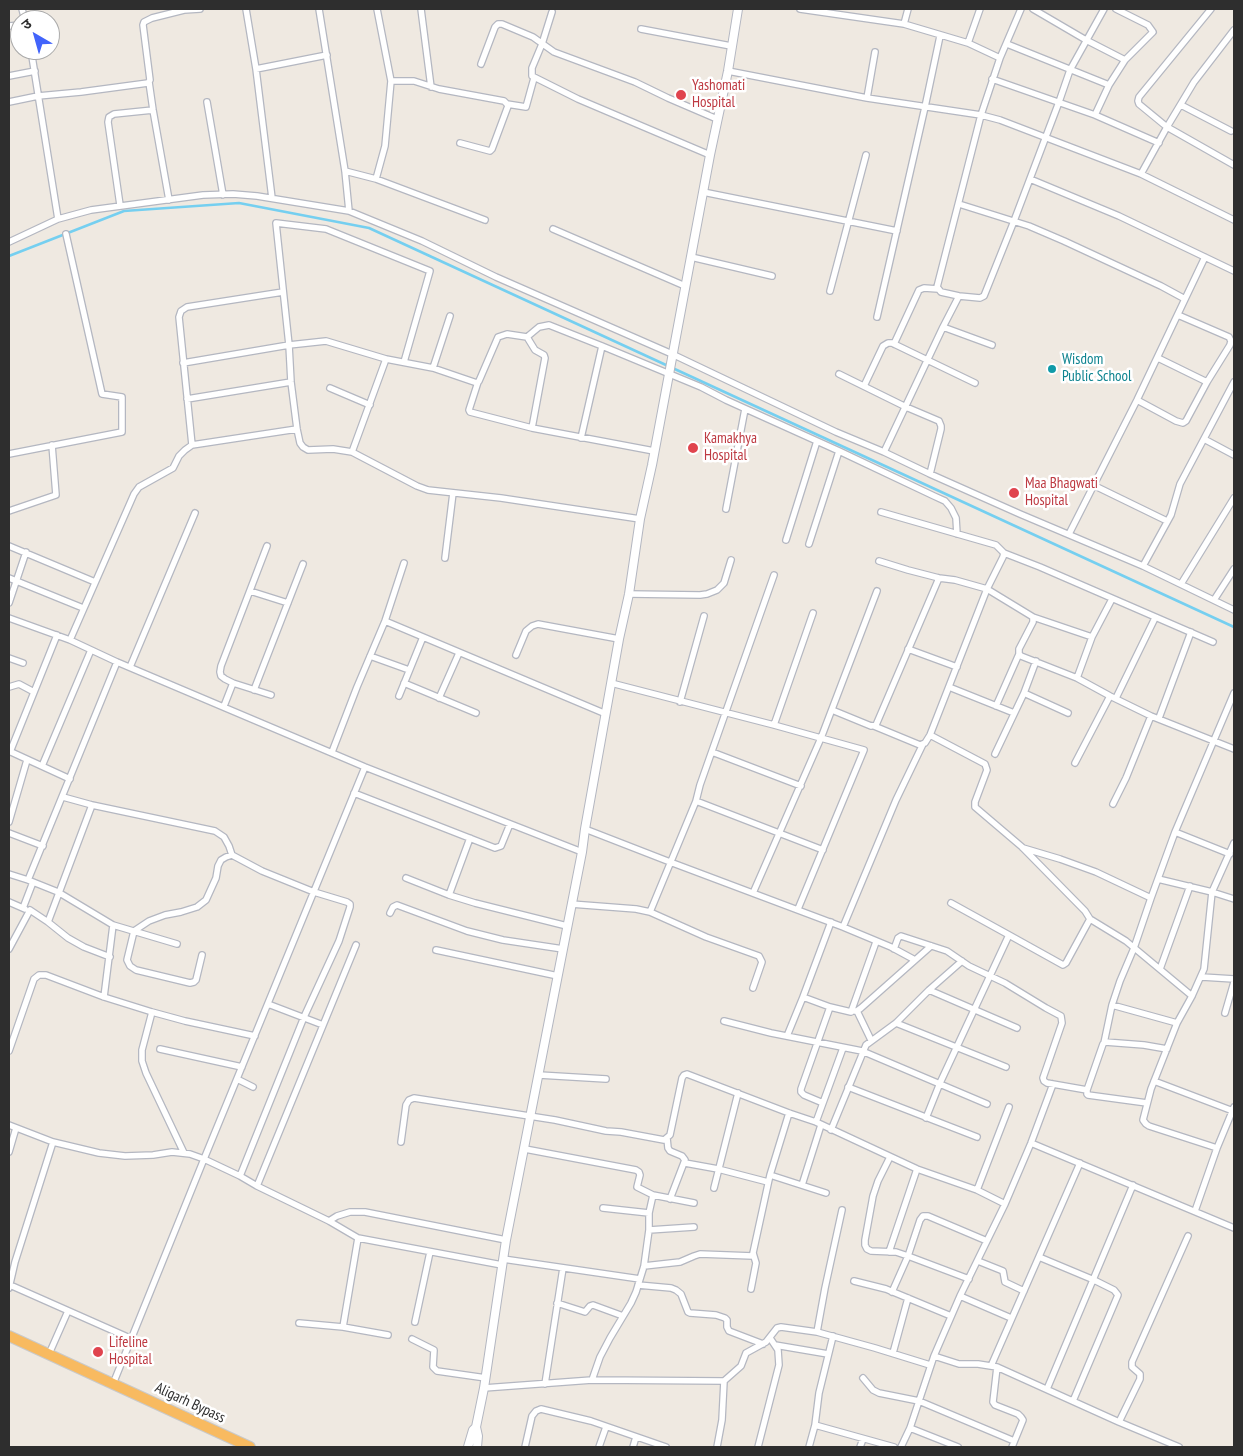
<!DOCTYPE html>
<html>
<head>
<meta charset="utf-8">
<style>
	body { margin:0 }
	#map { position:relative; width:1243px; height:1456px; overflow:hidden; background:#efe9e1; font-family:"PT Sans Narrow","Noto Sans Devanagari",sans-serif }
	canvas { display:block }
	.frame { position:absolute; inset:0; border:10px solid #2e2e2e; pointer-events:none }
	.north { position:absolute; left:10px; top:10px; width:50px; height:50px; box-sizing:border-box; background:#fff; border:1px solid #ababab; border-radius:50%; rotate:322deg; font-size:14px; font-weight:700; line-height:20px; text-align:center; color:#2e2e2e }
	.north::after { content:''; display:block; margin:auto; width:18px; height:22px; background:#4264fb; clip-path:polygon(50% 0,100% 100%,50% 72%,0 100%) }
</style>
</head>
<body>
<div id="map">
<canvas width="1243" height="1456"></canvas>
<div class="frame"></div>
<div class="north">उ</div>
</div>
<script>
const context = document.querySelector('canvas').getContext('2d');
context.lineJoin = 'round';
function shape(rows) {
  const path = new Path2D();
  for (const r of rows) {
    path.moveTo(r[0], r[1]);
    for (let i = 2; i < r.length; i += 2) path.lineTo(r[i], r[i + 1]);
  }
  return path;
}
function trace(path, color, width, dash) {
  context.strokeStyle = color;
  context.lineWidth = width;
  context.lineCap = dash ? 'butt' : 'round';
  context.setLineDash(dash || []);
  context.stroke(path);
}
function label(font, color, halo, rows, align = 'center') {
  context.font = font + ' "PT Sans Narrow",sans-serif';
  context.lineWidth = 5;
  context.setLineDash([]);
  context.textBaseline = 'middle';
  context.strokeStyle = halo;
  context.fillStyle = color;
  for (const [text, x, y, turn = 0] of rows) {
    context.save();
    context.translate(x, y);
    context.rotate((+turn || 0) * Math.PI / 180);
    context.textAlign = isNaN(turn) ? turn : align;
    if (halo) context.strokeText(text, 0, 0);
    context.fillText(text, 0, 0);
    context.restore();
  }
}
const stream = shape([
	[9,256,124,211,239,203,369,228,1234,627]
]);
const minor = shape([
	[22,9,25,20],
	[246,9,256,69,272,198],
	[319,9,345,171,349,211],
	[421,9,431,87],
	[800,9,904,24,968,43,1000,58],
	[1021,9,1000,58,981,115,937,287,941,292,959,296,980,298,984,296,1014,221,1059,102,1070,70,1104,9],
	[1033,9,1086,40,1125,60],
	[1211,9,1139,97,1138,101,1139,104,1167,127,1234,165],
	[552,12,542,44,532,68,532,76,578,99,710,155],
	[904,24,908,9],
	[9,26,20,25],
	[641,29,731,46],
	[968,43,980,9],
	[1007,44,1109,85],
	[31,50,58,219],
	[481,64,495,27,498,24,502,24,533,37,554,52,635,82,668,98,717,119],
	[256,69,327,55],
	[728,71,867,98,981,115,1000,120,1141,174,1234,220],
	[9,76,35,71],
	[992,79,1095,115,1159,143],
	[391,81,414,81,439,89,504,101,507,104,508,106,492,149,490,151,460,143],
	[149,82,153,110,169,200],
	[867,98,875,52],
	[9,102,38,96,81,92,148,83,150,80,143,25,144,22,152,18,184,10,200,9],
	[207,102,223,195],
	[507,104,526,107,534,78],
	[1181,105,1231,131],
	[1095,115,1109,85,1125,60,1153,32,1148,25,1116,9],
	[345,171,376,179,485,220],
	[1141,174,1167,127,1194,82,1234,30],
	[376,179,385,146,391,81,377,9],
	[1030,179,1119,216,1234,271],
	[703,192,897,231],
	[959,204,1029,226,1064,241,1161,286,1185,299],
	[120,205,108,122,109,117,114,114,153,110],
	[553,229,685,286],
	[9,242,58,219,91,210,203,195,233,194,257,196,349,211,422,241,496,277,672,354,836,432,884,452,930,474,1020,514,1143,566,1234,610],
	[691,257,772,276],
	[830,291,866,155],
	[283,292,187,307,181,311,179,317,192,445,297,429],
	[877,317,925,107,940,36],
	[943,327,959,296],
	[527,337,535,350,544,355,545,358,532,428],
	[894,344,919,290,924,288,938,289],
	[1158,358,1207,382],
	[404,362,430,271,326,229,276,223,289,345,291,382,297,429,300,443,303,447,308,450,333,449,352,452,417,486,428,490,501,498,640,519],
	[183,363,289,345,326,341,386,359],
	[433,368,450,316],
	[839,374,906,407,939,421,941,426,941,429,930,474],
	[478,382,469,410,470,412,532,428,654,451],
	[864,386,883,346,888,343,892,343,975,383],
	[330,388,370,405],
	[187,399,291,382],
	[1137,400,1176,421,1183,423,1186,421,1207,382,1230,345,1231,341,1229,337,1178,315],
	[581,438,602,346],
	[1204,439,1234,455],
	[352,452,386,359,433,368,477,383,479,381,498,337,507,334,527,337,539,327,549,325,602,346,701,387,726,400,839,451,934,496,945,501,951,508,956,518,957,534],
	[884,452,943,327,992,345],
	[9,454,122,432,122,397,102,394,66,234],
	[1093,485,1167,521],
	[726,509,745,409],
	[9,511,56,495,52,445],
	[1069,534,1137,400,1205,257],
	[786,540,817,441],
	[809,544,839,451],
	[9,546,95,582],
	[1004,553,1040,567,1213,642],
	[445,558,453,493],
	[879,561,908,570,939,578,955,580,987,589,1033,617,1033,622,1019,649,1019,654,1021,656,1077,678,1110,696,1151,716,1234,749],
	[1143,566,1171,515,1180,484,1234,382],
	[9,578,83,608],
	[1181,584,1234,498],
	[250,591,288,603],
	[629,594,700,595,707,594,717,590,724,583,731,560],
	[1214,600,1234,569],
	[9,603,26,552],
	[1033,617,1092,637],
	[9,618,70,640,117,662,365,767,582,852],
	[385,621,606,714],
	[70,640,134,494,139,487,173,468,179,456,185,450,192,445],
	[908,649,957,667],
	[516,655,526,631,532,626,538,624,619,639],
	[370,656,409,670],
	[9,658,23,663],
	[1036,661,1024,693,1068,713],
	[130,667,195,513],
	[1077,678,1092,637,1112,599],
	[233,683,271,695],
	[404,683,476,713],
	[611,683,774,725,864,750,798,909],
	[9,687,19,684,34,692],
	[949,687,1014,713],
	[254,690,303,564],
	[399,696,423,637],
	[439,698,459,653],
	[1116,698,1155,618],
	[680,702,704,616],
	[224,706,233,683,225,679,221,676,220,672,221,666,267,546],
	[996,706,1019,654],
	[832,710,871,726,876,725,939,578],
	[1159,718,1191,632],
	[774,725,813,613],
	[874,726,920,745,925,743,930,735,987,589,1003,557,1004,553,996,545,989,543,881,512],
	[9,751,70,779],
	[10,752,57,635],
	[332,752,357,687,385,621,404,563],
	[712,752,801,786],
	[995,754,1024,693],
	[1075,763,1110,696],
	[42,766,91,650],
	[354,793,495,848,501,846,510,824],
	[63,797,92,805,215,831,224,837,229,846,232,855],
	[696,801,700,785,774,575],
	[1113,804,1126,778,1151,716],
	[9,822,27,760],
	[585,829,670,862,843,927,891,947,915,960],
	[9,833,43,846],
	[1234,843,1212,892,1234,899],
	[1023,848,1060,859,1096,872,1151,898],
	[1230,854,1175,832,1234,693],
	[9,874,28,880,58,892,113,925,177,944],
	[406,878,449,895,475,903,567,926],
	[1158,879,1212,892,1204,969,1192,996,1177,1023,1151,1089,1143,1120,1146,1124,1149,1126,1217,1148],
	[28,880,117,662],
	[753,893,821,738,877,591],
	[449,895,470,838],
	[9,902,25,909],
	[951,903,1009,935],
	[571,904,636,909,650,912,706,937,759,956,762,962,753,988],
	[23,908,33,882],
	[650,912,696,801,823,850],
	[390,913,393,907,397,905,467,931,503,940,563,949],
	[1090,919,1126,941,1192,996],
	[48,922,68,938,84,947,110,957],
	[831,922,803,997,830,1007,851,1012,876,942],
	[843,927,896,800,923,744],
	[9,949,30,910,48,922,92,805],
	[894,949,898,938,901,936,947,951,969,966,1005,983,1046,1008,1061,1016,1062,1023,1043,1078,1044,1081,1047,1083,1087,1090,1103,1044,1105,1042,1144,1045,1167,1049],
	[436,950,558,976],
	[202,955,196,980,194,982,190,983,136,970,130,966,127,960,134,931,149,921,165,915,181,912,197,907,206,900,216,878,218,866,221,860,226,857,232,855,262,871,314,892,347,902,350,904,350,907,339,941,304,1017,240,1176],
	[1160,969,1190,886],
	[1202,977,1234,979],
	[929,990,1017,1028],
	[104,997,113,925],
	[268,1004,323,1025],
	[1112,1005,1177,1023],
	[852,1011,857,1011,861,1008,931,946],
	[857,1011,871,1040],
	[152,1012,142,1050,142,1061,146,1073,184,1153],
	[1225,1013,1234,982],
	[724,1021,771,1033,862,1051,987,1104],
	[896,1023,1006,1067],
	[787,1036,803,997],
	[1104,1043,1112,1005,1120,981,1134,948,1151,898,1175,832],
	[160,1049,242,1067],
	[9,1051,34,979,39,975,46,975,104,997,152,1012,185,1021,255,1036],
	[539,1075,606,1079],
	[237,1079,253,1087],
	[1154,1081,1233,1111],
	[848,1087,977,1137],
	[1087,1090,1087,1094,1088,1095,1147,1103],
	[823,1103,804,1095,801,1092,801,1089,830,1007],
	[926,1118,940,1083,1009,935,1063,965,1066,963,1090,919,1085,911,1022,847,975,807,975,802,987,770,985,764,930,735],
	[816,1122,843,1048],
	[9,1125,53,1142,99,1153,125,1156,153,1155,172,1152,190,1154,204,1159,240,1176,257,1186,329,1221,358,1238],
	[831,1130,866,1045,896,1023,929,990,962,961],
	[667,1138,668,1148,670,1151,682,1156,685,1160,670,1199],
	[401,1142,406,1105,409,1100,414,1098,555,1120,606,1131,621,1132,664,1140,670,1135,682,1078,684,1075,687,1074,789,1113,816,1122,917,1169,977,1190,1005,1204],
	[1031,1143,1234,1228],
	[525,1149,636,1170,639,1172,640,1175,637,1187,653,1195],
	[9,1152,16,1128],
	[890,1157,878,1181,873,1196,865,1240,865,1245,867,1249,871,1251,896,1252,908,1256,969,1279],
	[685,1163,718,1169,768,1182],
	[770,1175,826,1193],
	[802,1185,821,1125],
	[257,1186,356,945],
	[714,1188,738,1093],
	[977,1190,1009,1107],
	[603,1208,649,1213,653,1195,694,1203],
	[1195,1211,1217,1148,1234,1107],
	[329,1221,337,1216,350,1212,365,1212,506,1240],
	[649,1230,649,1213],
	[889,1252,917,1169],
	[1039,1257,1094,1280,1114,1290,1118,1295,1073,1401],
	[503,1259,640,1279],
	[978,1261,1003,1271,1005,1282,1024,1291],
	[644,1266,649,1230,694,1227],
	[854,1281,886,1289,951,1316],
	[10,1285,132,1339],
	[638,1285,671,1288,676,1290,681,1294,688,1312,690,1313,716,1315,725,1318,727,1320,727,1327,729,1331,763,1344],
	[9,1288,15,1262,53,1142],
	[751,1289,756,1263,753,1253,770,1175,789,1113],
	[892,1292,908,1256,920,1220,923,1216,928,1216,987,1241],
	[960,1296,1011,1318],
	[557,1303,585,1312,590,1306,593,1305,623,1316],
	[415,1322,430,1252],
	[299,1323,343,1327,388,1335],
	[343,1327,358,1238,502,1265],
	[817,1332,825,1288,842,1210],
	[412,1339,434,1350,433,1367,437,1371,486,1378],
	[775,1345,828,1354],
	[893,1353,908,1298],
	[49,1354,68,1311],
	[934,1356,959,1364,978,1364,997,1367,1119,1422,1179,1447],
	[991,1366,1080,1163],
	[997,1367,993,1402,995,1405,1018,1414,1021,1417,1023,1420,1012,1447],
	[863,1378,873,1390,879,1393,919,1401,1014,1441],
	[592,1380,600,1357,610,1338,631,1303,636,1292,644,1266,680,1262,694,1256,700,1254,753,1256],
	[113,1384,204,1159,365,767],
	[545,1384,563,1268],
	[484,1388,592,1380,724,1381],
	[1047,1389,1133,1185],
	[1119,1422,1140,1379,1140,1374,1132,1367,1132,1362,1188,1236],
	[815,1425,894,1447],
	[910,1428,958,1447],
	[525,1447,532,1416,536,1411,541,1409,591,1421,666,1447],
	[599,1447,606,1427],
	[633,1447,636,1437],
	[717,1447,722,1420,724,1381,741,1366,746,1353,766,1342,777,1328,781,1327,817,1332,875,1348,930,1365],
	[758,1447,779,1365,778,1350,770,1338],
	[809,1447,815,1425,819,1393,833,1336],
	[860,1447,863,1439],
	[901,1447,910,1428,934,1356,960,1296,1005,1204,1031,1143,1053,1084]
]);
const secondary = shape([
	[476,1427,478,1436,477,1447],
	[468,1447,473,1430,476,1427,484,1388,506,1240,582,852,585,829,619,639,629,594,640,519,652,465,710,155,728,71,738,9]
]);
const trunk = shape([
	[9,1336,250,1447]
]);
const markers = [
	[681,95,6,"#e0444e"],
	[1052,369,5,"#0f9aa8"],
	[693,448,6,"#e0444e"],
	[1014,493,6,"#e0444e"],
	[98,1352,6,"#e0444e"]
];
const healthNames = [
	["Yashomati",692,86],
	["Hospital",692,103],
	["Kamakhya",704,439],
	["Hospital",704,456],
	["Maa Bhagwati",1025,484],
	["Hospital",1025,501],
	["Lifeline",109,1343],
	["Hospital",109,1360]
];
const cultureNames = [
	["Wisdom",1062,360],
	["Public School",1062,377]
];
const streetNames = [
	["Aligarh Bypass",190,1403,25]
];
trace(stream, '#75cff0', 2.5);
trace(minor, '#b4b7c1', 8);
trace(secondary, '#b4b7c1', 10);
trace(trunk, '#c9c9c9', 12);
trace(minor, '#fff', 5.5);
trace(secondary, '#fff', 8);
trace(trunk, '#f8ba60', 10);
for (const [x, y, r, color] of markers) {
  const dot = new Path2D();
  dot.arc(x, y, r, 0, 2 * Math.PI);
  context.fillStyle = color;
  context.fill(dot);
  trace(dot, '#fff', 2);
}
label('15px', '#be3a42', '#fff', healthNames, 'left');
label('15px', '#0d838f', '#fff', cultureNames, 'left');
label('15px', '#2e2e2e', '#fff', streetNames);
</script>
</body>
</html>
